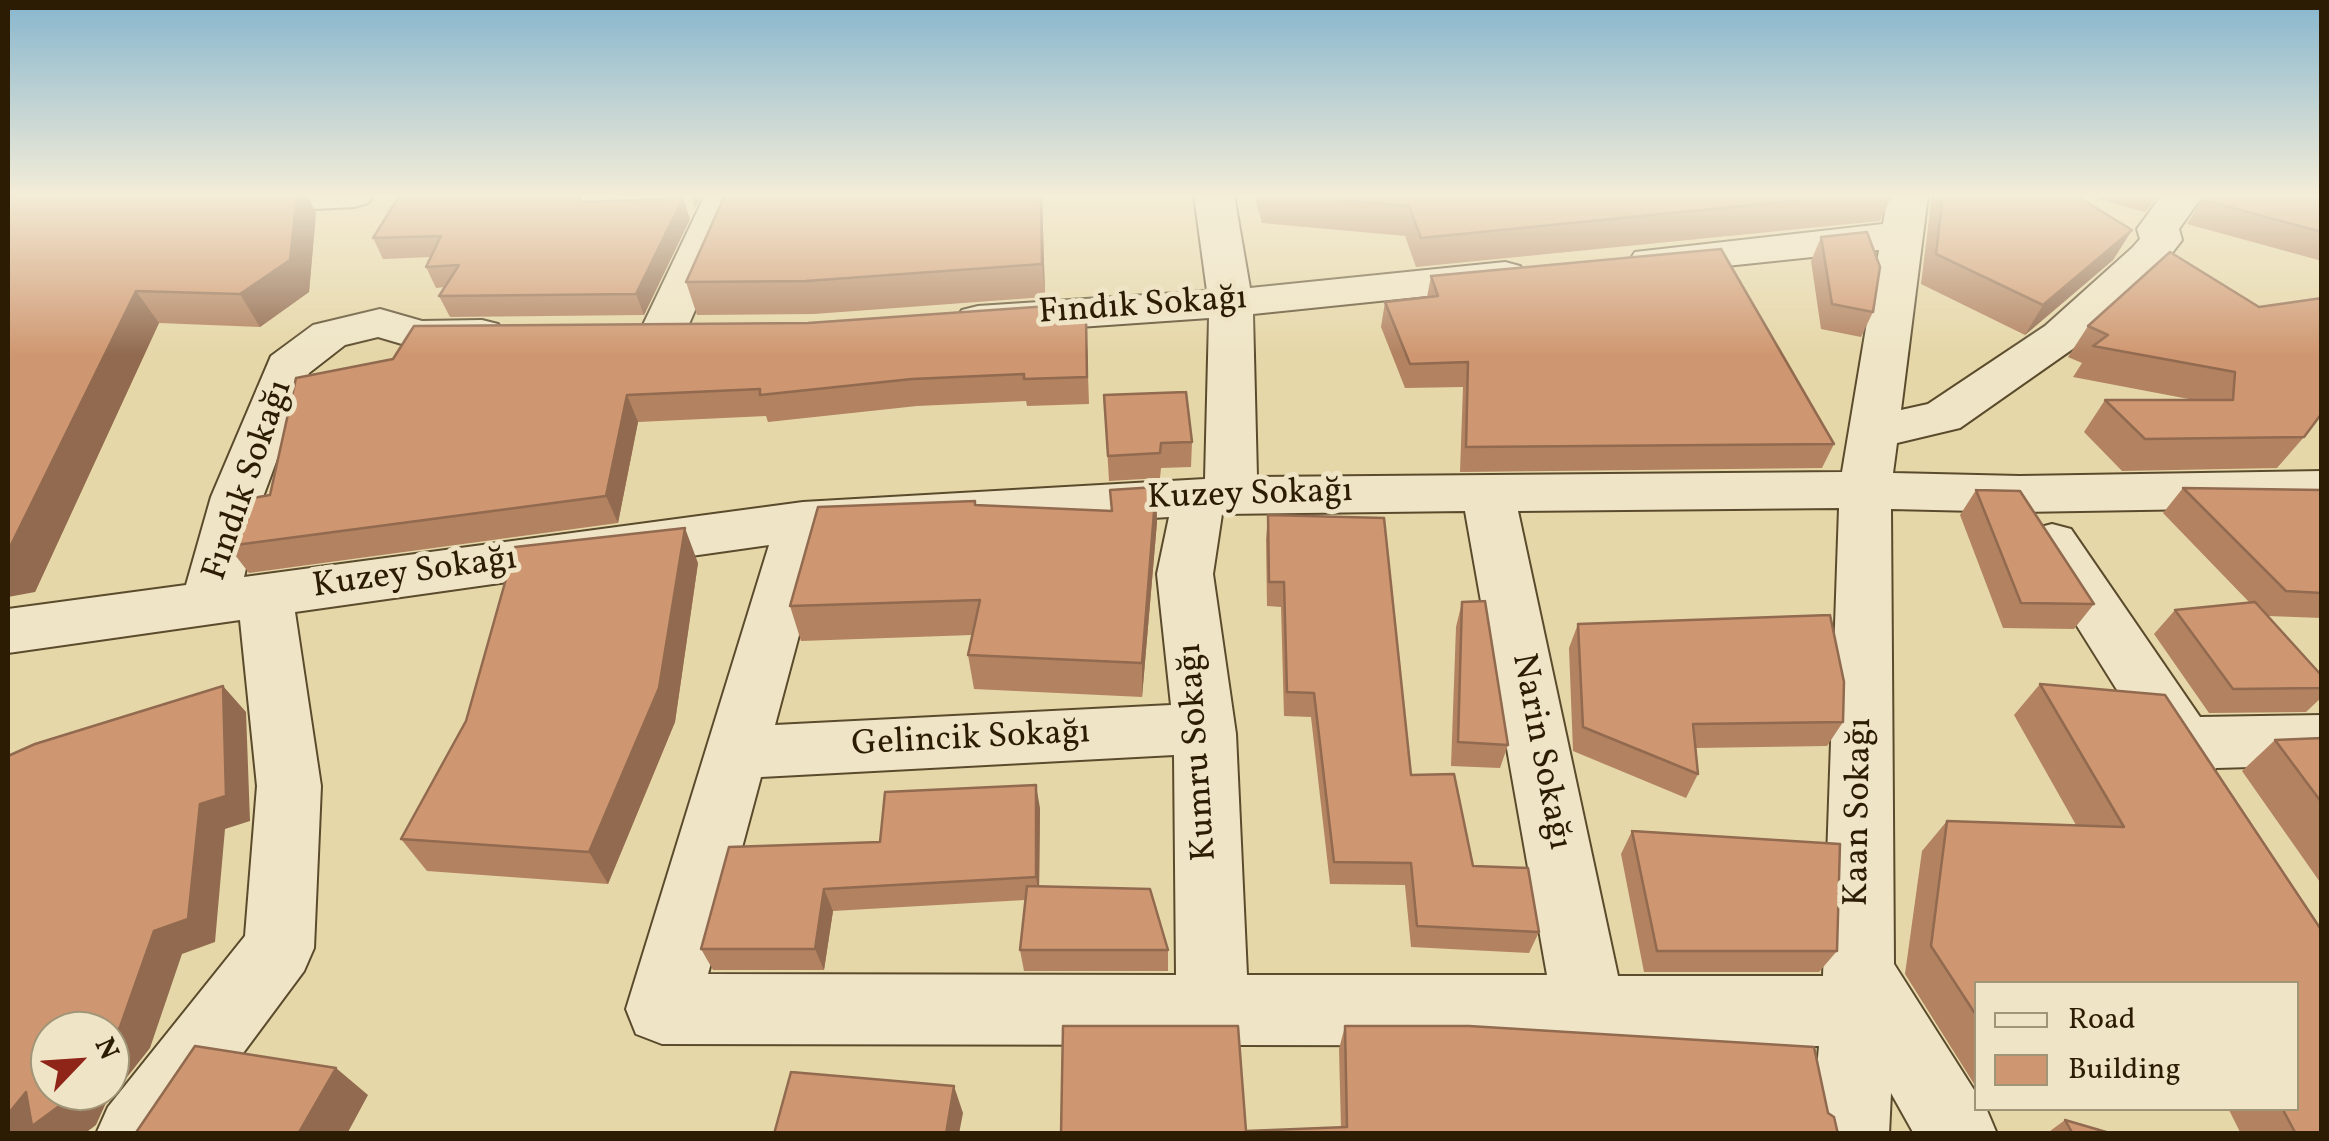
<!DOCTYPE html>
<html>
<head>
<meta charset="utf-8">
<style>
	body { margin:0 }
	#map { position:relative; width:2329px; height:1141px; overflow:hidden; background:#e6d7a8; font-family:Vollkorn,serif }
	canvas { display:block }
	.frame { position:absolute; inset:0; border:10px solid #2d1c04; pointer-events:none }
	.legend { position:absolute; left:1974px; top:981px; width:325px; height:130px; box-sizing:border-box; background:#efe5c6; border:2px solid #a19578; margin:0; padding:12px 18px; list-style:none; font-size:30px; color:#2d1c04 }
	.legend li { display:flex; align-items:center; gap:20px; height:50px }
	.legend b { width:50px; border:2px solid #a19578 }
	.north { position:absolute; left:30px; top:1011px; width:100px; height:100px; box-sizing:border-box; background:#efe5c6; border:2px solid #a19578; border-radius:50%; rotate:65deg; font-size:28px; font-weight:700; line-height:40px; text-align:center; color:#2d1c04 }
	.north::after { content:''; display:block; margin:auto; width:35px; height:45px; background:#8f2418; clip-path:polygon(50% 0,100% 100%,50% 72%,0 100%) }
</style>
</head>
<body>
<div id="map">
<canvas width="2329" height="1141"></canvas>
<div class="frame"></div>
<ul class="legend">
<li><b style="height:12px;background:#efe5c6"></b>Road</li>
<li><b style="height:28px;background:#cf9771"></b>Building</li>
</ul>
<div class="north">N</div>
</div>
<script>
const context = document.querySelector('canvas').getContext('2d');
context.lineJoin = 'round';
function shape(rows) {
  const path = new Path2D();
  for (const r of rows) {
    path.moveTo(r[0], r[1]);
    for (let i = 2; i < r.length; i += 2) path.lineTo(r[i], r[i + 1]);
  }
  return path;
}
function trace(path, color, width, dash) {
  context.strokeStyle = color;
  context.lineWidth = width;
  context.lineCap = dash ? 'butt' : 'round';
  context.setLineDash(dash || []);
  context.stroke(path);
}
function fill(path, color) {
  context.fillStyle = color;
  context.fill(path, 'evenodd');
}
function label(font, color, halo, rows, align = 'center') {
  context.font = font + ' Vollkorn,serif';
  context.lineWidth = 10;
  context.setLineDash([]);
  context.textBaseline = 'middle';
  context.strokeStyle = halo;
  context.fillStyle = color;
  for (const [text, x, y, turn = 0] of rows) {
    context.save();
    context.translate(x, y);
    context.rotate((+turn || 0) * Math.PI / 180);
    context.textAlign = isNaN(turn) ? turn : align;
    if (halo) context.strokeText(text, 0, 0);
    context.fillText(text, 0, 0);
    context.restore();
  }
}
const minor = shape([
	[219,195,374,195,368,203,354,207,235,213,221,210,215,201,219,195],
	[705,195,745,195,686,331,679,341,663,345,647,341,640,331,705,195],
	[1194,195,1234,195,1250,288,1505,262,1520,266,1527,275,1520,284,1505,288,1253,314,1257,477,1842,472,1879,250,1650,274,1635,270,1629,261,1635,252,1883,224,1888,195,1928,195,1901,410,1928,404,2045,326,2132,248,2140,239,2137,229,2162,195,2203,195,2179,229,2182,240,2162,266,2077,346,1960,428,1897,443,1893,473,2020,476,2322,471,2322,507,2020,512,1891,509,1894,964,1976,1093,1976,1108,1986,1108,1997,1134,1914,1134,1891,1093,1889,1134,1811,1134,1819,1046,662,1044,636,1034,626,1009,769,545,295,612,321,786,314,948,304,971,183,1134,96,1134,108,1107,245,936,257,786,240,620,8,653,8,609,186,585,211,497,271,356,313,325,380,309,422,321,482,320,498,324,505,334,498,344,482,348,419,349,378,337,345,345,309,373,263,497,244,577,803,502,1205,479,1209,318,978,334,962,330,955,320,962,310,978,306,1207,291,1194,195],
	[1839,508,1823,976,1618,976,1518,511,1839,508],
	[1465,511,1547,975,1247,975,1236,734,1213,574,1222,514,1465,511],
	[1169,517,1157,574,1171,705,775,725,825,538,1169,517],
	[1174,755,1176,975,708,974,761,777,1174,755],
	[2052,524,2071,529,2200,717,2322,715,2322,765,2216,768,2213,773,2191,781,2169,773,2025,543,2033,529,2052,524]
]);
const wall = shape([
	[8,195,307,195,316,213,309,292,260,327,159,323,35,592],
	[1042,195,1045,297,814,314,697,315,686,282],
	[1254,195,1892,195,1880,221,1416,267,1405,236,1262,223],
	[1932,195,2075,195,2132,230,2113,260,2025,335,1921,284],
	[2083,195,2159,195,2145,212],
	[2205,195,2322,195,2322,261,2187,224],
	[683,198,690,219,644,315,450,317,439,296,445,287,436,288,426,267,430,257,383,259,373,238,582,202],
	[1821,237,1873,312,1861,337,1821,329,1811,261],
	[2170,252,2304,437,2277,468,2122,471,2084,432,2105,400,2194,400,2073,377,2082,363,2068,357,2088,326],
	[1431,276,1834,444,1822,468,1460,472,1463,387,1405,388,1381,327,1385,302,1427,297],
	[1086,316,1089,404,1027,406,1026,401,917,406,768,422,766,416,638,422,618,523,249,573,228,546,270,495,808,323],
	[1104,395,1192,442,1191,467,1161,468,1160,478,1109,481],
	[1156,487,1157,522,1142,697,974,689,968,655,972,635,801,641,790,606,976,505,1111,511],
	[2183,488,2322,490,2322,618,2268,616,2322,676,2322,697,2306,712,2209,713,2154,634,2175,610,2250,603,2163,513],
	[1976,490,2094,604,2074,629,2003,628,1960,515],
	[1268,515,1411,775,1473,866,1539,932,1529,953,1411,947,1405,885,1330,884,1311,717,1284,716,1281,607,1267,606,1266,539],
	[698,563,675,722,608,884,427,871,401,839],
	[1462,602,1508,745,1500,768,1451,766,1456,627],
	[1578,624,1843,722,1827,746,1696,748,1698,774,1686,798,1573,751,1569,648],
	[2040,684,2165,695,2322,931,2322,1134,2241,1134,2228,1108,2296,1108,2296,984,1976,984,1976,1087,1905,974,1922,851,1947,821,2076,825,2014,715],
	[2322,738,2322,885,2242,771,2275,740],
	[1040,808,1039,886,1168,950,1168,971,1024,971,1020,950,1025,900,833,911,824,970,713,970,701,949,880,842],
	[1632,831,1837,951,1819,972,1644,972,1621,854],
	[1345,1026,1828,1113,1246,1131,1341,1128,1339,1049],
	[2065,1120,2113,1134,2046,1134]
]);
const shadedWall = shape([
	[297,195,307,195,316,213,309,292,260,327,240,294],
	[691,195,703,195,695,208],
	[1041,195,1042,195,1045,297,1042,264],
	[683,198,690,219,644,315,636,294],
	[2132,230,2113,260,2025,335,2043,305],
	[136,291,159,323,35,592,8,597,8,551],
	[627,395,638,422,618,523,606,496],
	[1156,487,1157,522,1142,697,1142,663],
	[685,528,698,563,675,722,608,884,589,852],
	[223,686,246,712,250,821,225,829,215,942,182,954,150,1048,105,1105,96,1125,84,1134,8,1134,8,1114,26,1092,110,1091,110,1038,200,804],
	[1036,785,1040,808,1039,899,1036,877],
	[824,889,833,911,824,970,815,949],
	[336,1068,368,1095,347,1134,298,1134],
	[954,1086,963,1113,959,1134,946,1134]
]);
const building = shape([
	[297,195,290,260,240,294,136,291,8,551,8,196,297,195],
	[400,195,577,195,582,202,683,198,636,294,439,296,459,265,426,267,441,236,373,238,400,195],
	[725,195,1041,195,1042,264,806,281,686,282,725,195],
	[1280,195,1852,195,1421,238,1409,206,1280,195],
	[1943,195,2075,195,2132,230,2043,305,1936,254,1943,195],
	[2206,195,2322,195,2322,232,2203,200,2206,195],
	[1867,232,1880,267,1873,312,1832,304,1821,237,1867,232],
	[1721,249,1834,444,1466,447,1468,362,1410,364,1385,302,1438,296,1431,276,1721,249],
	[2170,252,2259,307,2322,298,2322,413,2304,437,2145,439,2105,400,2233,400,2235,372,2093,346,2108,335,2088,326,2170,252],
	[1049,306,1051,317,1086,316,1087,377,1024,379,1024,374,912,379,760,395,760,389,627,395,606,496,228,546,241,500,270,495,296,378,393,359,414,326,808,323,1049,306],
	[1186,392,1192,442,1161,443,1160,453,1108,456,1104,395,1186,392],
	[1156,487,1142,663,968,655,980,600,790,606,818,507,975,501,975,505,1112,511,1110,490,1156,487],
	[2183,488,2322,490,2322,593,2286,591,2183,488],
	[1976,490,2020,491,2094,604,2021,603,1976,490],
	[1268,515,1384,518,1411,775,1454,774,1473,866,1528,868,1539,932,1417,926,1411,863,1334,862,1314,693,1287,692,1284,582,1269,582,1268,515],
	[685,528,659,688,589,852,401,839,466,721,515,547,685,528],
	[1485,601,1508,745,1458,742,1462,602,1485,601],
	[2255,602,2322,676,2322,688,2233,689,2175,610,2255,602],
	[1830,615,1844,682,1843,722,1693,724,1698,774,1583,727,1578,624,1830,615],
	[2040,684,2165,695,2322,931,2322,1134,2296,1134,2282,1108,2296,1108,2296,984,1976,984,1976,1015,1931,946,1947,821,2124,827,2040,684],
	[223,686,226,796,200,804,188,919,154,931,120,1027,110,1038,110,1031,50,1031,50,1091,69,1091,62,1104,32,1126,26,1092,8,1114,8,756,35,744,223,686],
	[2322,738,2322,803,2275,740,2322,738],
	[1036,785,1036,877,824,889,815,949,701,949,729,847,880,842,885,792,1036,785],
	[1632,831,1840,844,1837,951,1657,951,1632,831],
	[1027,886,1150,889,1168,950,1020,950,1027,886],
	[1063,1026,1238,1026,1246,1131,1347,1127,1345,1026,1469,1026,1814,1047,1828,1113,1834,1117,1838,1134,1061,1134,1063,1026],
	[195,1046,336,1068,298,1134,135,1134,195,1046],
	[791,1072,954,1086,946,1134,774,1134,791,1072],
	[2065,1120,2113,1134,2073,1134,2065,1120]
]);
const streetNames = [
	["Fındık Sokağı",1143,308,-4],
	["Fındık Sokağı",250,481,-71],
	["Kuzey Sokağı",1250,497,-2],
	["Kuzey Sokağı",415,575,-8],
	["Gelincik Sokağı",971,741,-3],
	["Kumru Sokağı",1200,752,-94],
	["Narin Sokağı",1539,752,79],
	["Kaan Sokağı",1861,812,-89]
];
trace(minor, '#5b4b2d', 4);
fill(minor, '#efe5c6');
fill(wall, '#b28261');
fill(shadedWall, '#916a4f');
fill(building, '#cf9771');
trace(building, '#916a4f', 2.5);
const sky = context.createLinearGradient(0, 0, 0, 355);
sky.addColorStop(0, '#87b6ce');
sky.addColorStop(0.55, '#f4edd8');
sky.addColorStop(1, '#f4edd800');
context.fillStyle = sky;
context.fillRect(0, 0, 2329, 355);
label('35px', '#2d1c04', '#efe5c6', streetNames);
</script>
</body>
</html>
